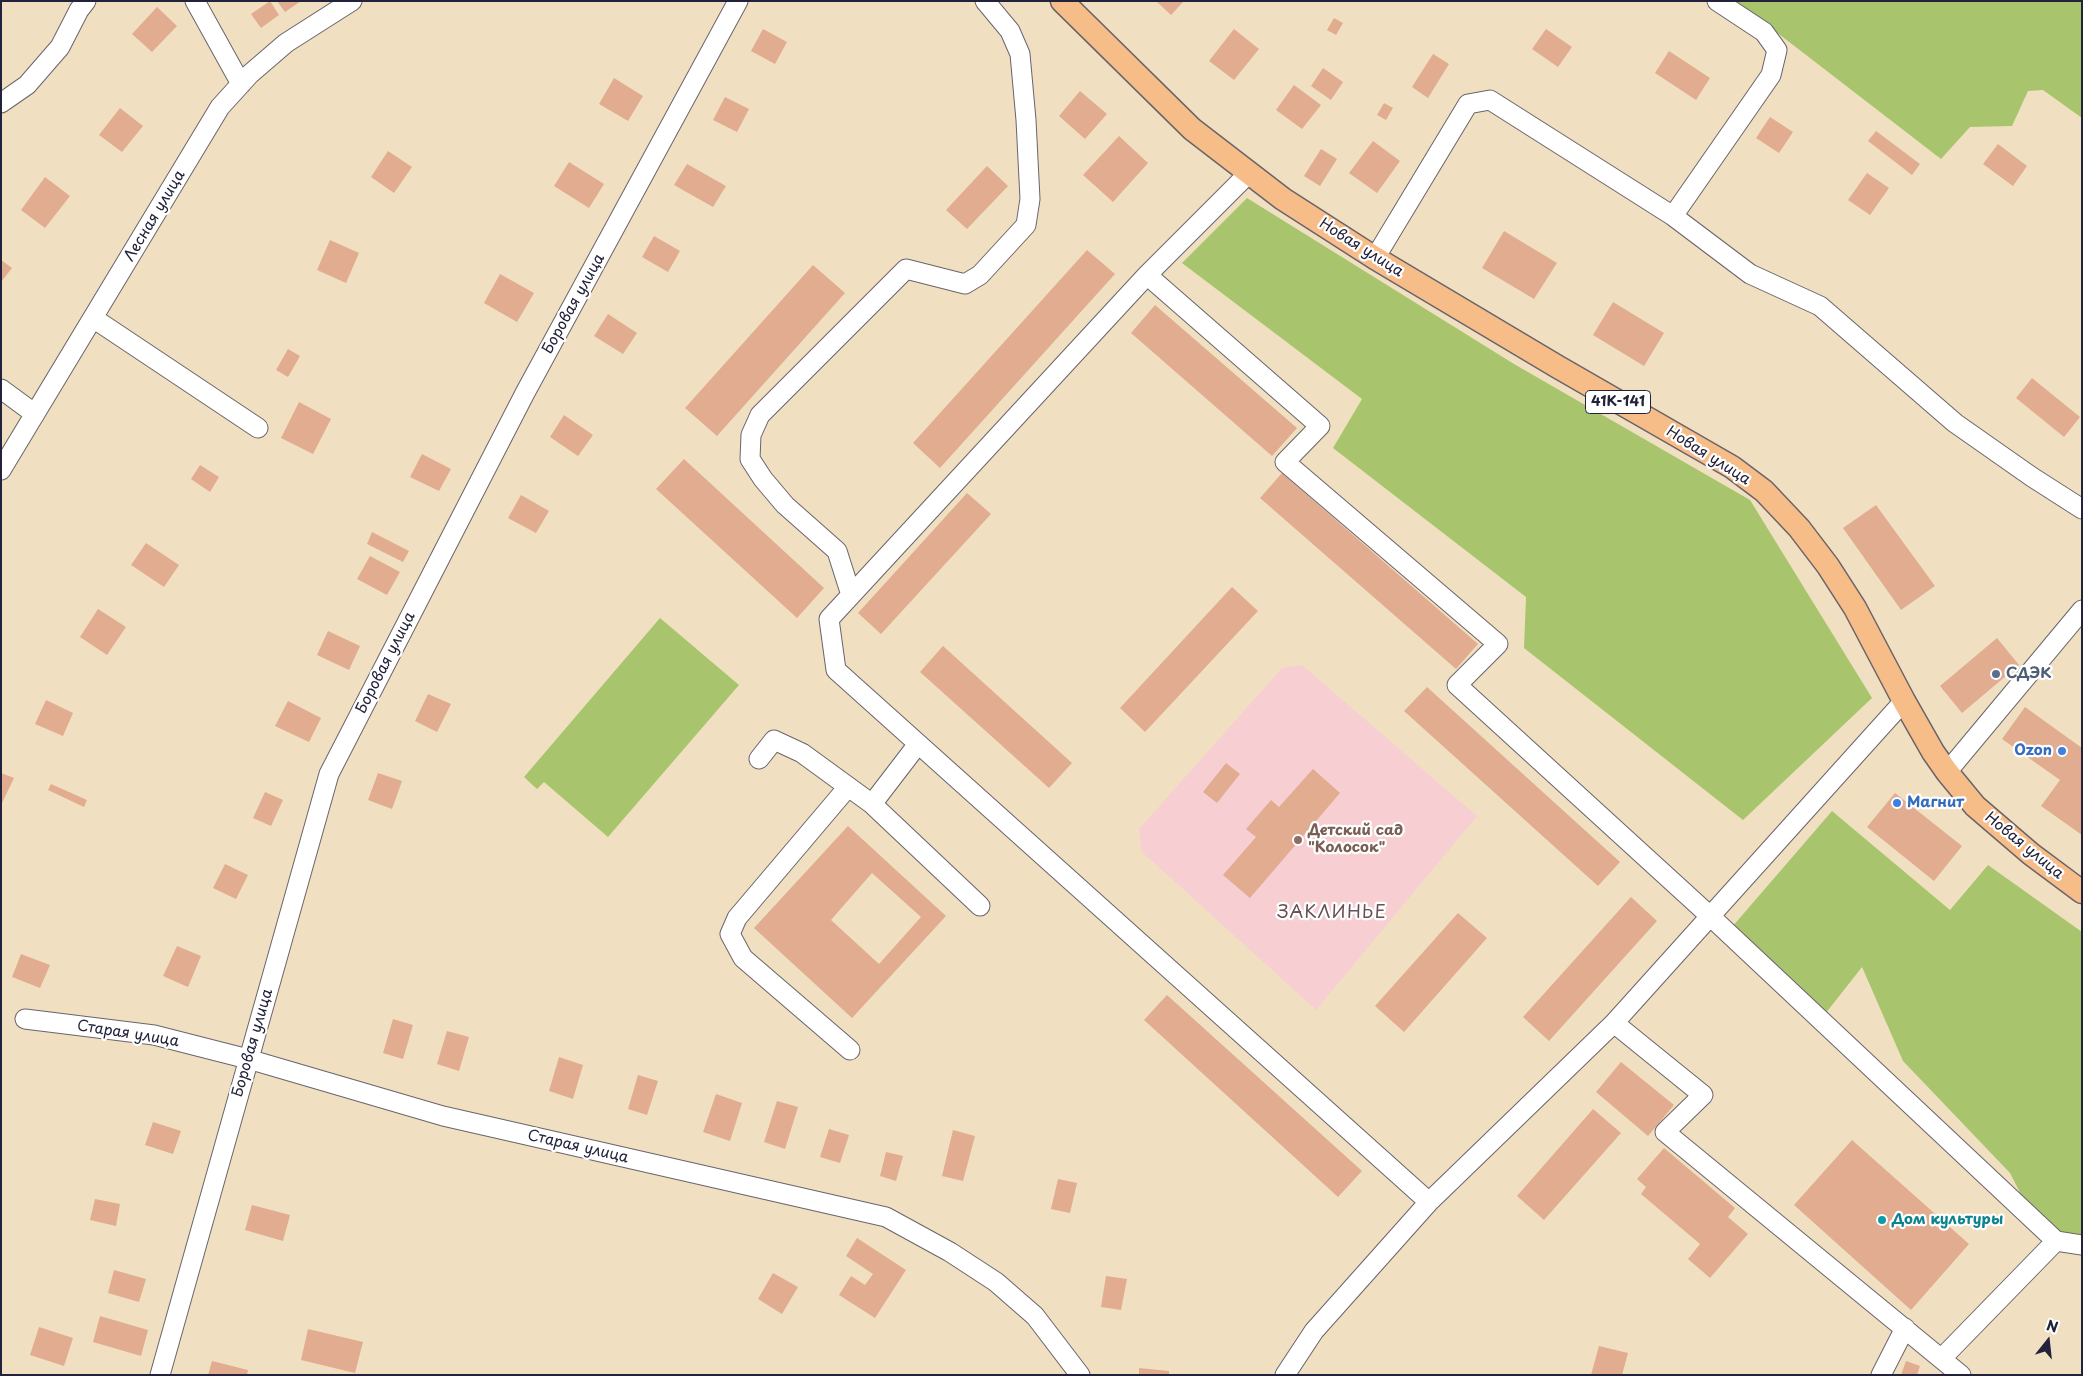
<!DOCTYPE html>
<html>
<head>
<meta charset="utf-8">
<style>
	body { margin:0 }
	#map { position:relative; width:2083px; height:1376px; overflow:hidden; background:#f0e0c1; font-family:"Playpen Sans",sans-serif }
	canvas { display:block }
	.frame { position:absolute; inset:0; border:2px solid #22223b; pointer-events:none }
	.north { position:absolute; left:2023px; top:1316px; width:50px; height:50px; -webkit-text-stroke:4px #fff; paint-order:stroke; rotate:16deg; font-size:14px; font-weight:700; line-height:20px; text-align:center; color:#22223b }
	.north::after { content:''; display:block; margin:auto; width:18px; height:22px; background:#22223b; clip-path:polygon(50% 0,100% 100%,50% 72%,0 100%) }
</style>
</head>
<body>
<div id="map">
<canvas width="2083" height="1376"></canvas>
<div class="frame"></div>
<div class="north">N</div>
</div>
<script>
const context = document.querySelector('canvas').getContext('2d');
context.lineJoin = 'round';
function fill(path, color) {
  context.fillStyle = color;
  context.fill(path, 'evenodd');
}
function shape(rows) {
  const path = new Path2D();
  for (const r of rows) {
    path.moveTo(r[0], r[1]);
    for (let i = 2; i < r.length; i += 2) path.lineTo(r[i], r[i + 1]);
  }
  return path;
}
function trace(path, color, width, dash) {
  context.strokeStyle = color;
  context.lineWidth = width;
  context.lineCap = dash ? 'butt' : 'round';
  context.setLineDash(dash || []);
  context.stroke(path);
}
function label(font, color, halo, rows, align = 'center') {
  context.font = font + ' "Playpen Sans",sans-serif';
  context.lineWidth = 4.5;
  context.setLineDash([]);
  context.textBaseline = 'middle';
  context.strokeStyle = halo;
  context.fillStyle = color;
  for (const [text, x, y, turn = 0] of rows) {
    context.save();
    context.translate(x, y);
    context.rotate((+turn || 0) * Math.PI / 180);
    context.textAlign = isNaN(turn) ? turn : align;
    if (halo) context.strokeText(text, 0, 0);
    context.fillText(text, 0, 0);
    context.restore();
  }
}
const built = shape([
	[1302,665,1477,816,1316,1010,1141,851,1139,829,1282,668]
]);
const green = shape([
	[1736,1,2082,1,2082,118,2043,90,2028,91,2012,126,1970,127,1941,159],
	[1247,198,1514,364,1750,500,1872,698,1743,820,1524,648,1526,597,1333,448,1362,399,1182,263],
	[660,618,739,685,608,837,544,782,537,789,524,777],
	[1832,811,1950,910,1988,865,2082,932,2082,1237,2037,1226,2010,1173,1903,1061,1862,967,1822,1018,1726,934]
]);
const building = shape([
	[270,1,279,15,261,28,251,14],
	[277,1,301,1,285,12],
	[1156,1,1184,1,1171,15],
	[157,7,177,26,152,52,132,34],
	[1334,18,1343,23,1336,35,1327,30],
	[763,29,787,42,775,64,751,51],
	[1234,29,1259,49,1234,80,1209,61],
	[1546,29,1572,47,1558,67,1532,49],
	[1669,51,1710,78,1696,100,1655,73],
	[1433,54,1449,64,1428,98,1412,87],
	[1323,68,1343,82,1331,100,1311,86],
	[614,78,643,96,628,121,599,104],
	[1294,85,1321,105,1302,129,1276,110],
	[1080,91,1107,114,1085,139,1059,116],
	[725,97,749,109,737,132,713,120],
	[1384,103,1393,108,1386,120,1377,115],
	[120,108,143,126,122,152,99,135],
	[1770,117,1793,132,1779,153,1756,138],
	[1876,131,1920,164,1912,175,1868,141],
	[1119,136,1148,163,1113,202,1083,175],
	[1373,141,1400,161,1377,193,1349,173],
	[1998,144,2027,166,2013,186,1983,164],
	[1321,149,1337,159,1320,186,1304,176],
	[388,151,412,167,394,193,371,177],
	[569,162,604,184,589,208,554,186],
	[687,164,726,186,713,207,674,185],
	[987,166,1008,186,967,229,946,210],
	[1867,173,1889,188,1870,215,1848,200],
	[45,177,70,196,45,228,21,210],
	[1504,231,1557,263,1534,299,1482,268],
	[654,236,680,251,668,272,642,257],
	[330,240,359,253,346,283,317,270],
	[1087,250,1115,274,940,468,913,443],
	[1,260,12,268,1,282],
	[813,265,845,293,717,436,685,408],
	[500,274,534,293,517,322,484,303],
	[1613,302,1664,333,1644,366,1593,335],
	[1155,305,1297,428,1272,456,1131,333],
	[608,314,637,333,623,354,594,336],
	[288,349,300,356,288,377,276,370],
	[2032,378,2080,417,2064,437,2016,398],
	[299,402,331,419,313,454,281,438],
	[564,415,593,435,578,456,550,437],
	[422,454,451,469,439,491,410,477],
	[684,459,824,588,797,618,656,489],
	[200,465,219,477,210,492,191,479],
	[1282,473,1478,644,1456,669,1260,498],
	[967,493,991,514,881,634,858,613],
	[521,495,549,511,536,533,508,518],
	[1876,505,1935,586,1901,610,1843,528],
	[372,532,409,551,403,562,367,544],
	[146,543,179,565,164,587,131,565],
	[370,556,400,572,387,595,357,579],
	[1232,587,1258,611,1145,732,1120,708],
	[98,609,126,627,107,655,80,637],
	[328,631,360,646,349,670,317,655],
	[1997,638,2019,665,1962,713,1940,686],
	[943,646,1072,763,1049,788,920,672],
	[1427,687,1620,862,1598,886,1404,711],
	[428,694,451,704,437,732,415,721],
	[46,700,73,713,63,736,35,724],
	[288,701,321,718,309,742,275,726],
	[2025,707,2082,748,2082,835,2041,806,2060,780,2002,739],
	[1226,763,1240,774,1217,803,1203,792],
	[1313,769,1340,793,1250,898,1223,875,1256,837,1246,829,1271,800,1279,807],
	[1,773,14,778,1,805],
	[378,773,402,781,392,809,368,800],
	[51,784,87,800,84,807,48,790],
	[265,792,283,800,271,826,253,818],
	[1895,793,1962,846,1934,881,1867,827],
	[848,826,946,916,852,1018,754,928],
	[872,873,921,917,879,964,831,920],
	[225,864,248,875,236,899,213,888],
	[1631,897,1657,921,1549,1041,1523,1017],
	[1458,913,1487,938,1404,1032,1375,1006],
	[177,946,201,956,188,987,163,976],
	[21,954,50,965,40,988,12,977],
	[1167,995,1362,1171,1338,1197,1144,1020],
	[393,1019,413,1025,403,1059,383,1053],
	[447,1031,469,1037,459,1071,437,1064],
	[559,1057,583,1065,573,1099,549,1091],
	[1621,1062,1674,1105,1648,1136,1596,1092],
	[638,1075,658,1081,647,1115,628,1109],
	[716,1094,742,1103,730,1141,703,1132],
	[777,1101,798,1107,785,1149,764,1142],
	[1593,1109,1621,1133,1544,1220,1517,1196],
	[153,1122,181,1131,173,1154,145,1145],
	[829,1129,849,1135,840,1163,820,1157],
	[953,1130,975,1136,963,1181,942,1176],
	[1852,1140,1969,1244,1911,1310,1794,1205],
	[1664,1148,1735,1208,1728,1217,1748,1234,1710,1278,1688,1259,1700,1244,1641,1194,1646,1187,1637,1179],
	[886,1152,903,1156,896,1181,880,1176],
	[1058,1179,1077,1183,1070,1213,1051,1209],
	[95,1199,120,1204,116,1226,90,1220],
	[252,1205,290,1215,283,1241,245,1230],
	[857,1238,906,1270,875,1318,839,1295,851,1276,865,1285,873,1274,846,1256],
	[114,1270,146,1279,139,1302,108,1293],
	[773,1273,798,1287,782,1314,758,1299],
	[1106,1276,1127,1279,1121,1310,1101,1307],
	[100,1316,148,1330,141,1356,93,1342],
	[39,1327,73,1338,64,1366,30,1355],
	[308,1329,363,1342,355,1373,301,1360],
	[1599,1346,1628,1353,1622,1375,1591,1375],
	[212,1361,248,1370,247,1375,208,1375],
	[1906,1361,1920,1366,1917,1375,1901,1375],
	[1139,1368,1169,1371,1169,1375,1139,1375]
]);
const minor = shape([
	[195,1,241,84],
	[1,103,27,85,60,47,79,10,86,1],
	[1249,173,1147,275,829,619,836,670,1429,1202],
	[1673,216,1771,75,1777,50,1764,32,1717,1],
	[1375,258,1468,104,1490,100,1673,216,1750,274,1820,306,1955,423,2032,477,2082,509],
	[1147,275,1320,426,1285,462,1498,644,1457,685,1710,916,2056,1241,2082,1245],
	[93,318,258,428],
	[1,389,35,414],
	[1,470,220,107,250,74,286,43,352,1],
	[851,595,837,551,785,505,763,479,750,459,751,435,760,415,906,269,965,284,980,275,1026,225,1030,199,1026,120,1020,54,1010,31,985,1],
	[759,759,774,740,802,753,872,804,980,906],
	[1947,772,2082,610],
	[848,787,737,918,730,934,743,958,850,1050],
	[872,804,918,744],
	[25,1019,154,1035,248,1059,443,1116,886,1217,950,1252,996,1282,1035,1316,1080,1375],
	[1614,1023,1703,1095,1665,1132,1961,1375],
	[1942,1358,2056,1241],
	[160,1375,329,774,525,393,738,1],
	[1285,1375,1314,1331,1429,1202,1614,1023,1904,701],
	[1881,1375,1905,1328]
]);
const major = shape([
	[1062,1,1192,129,1283,199,1375,258,1558,367,1732,467,1764,491,1799,528,1828,566,1855,608,1904,701,1933,752,1947,772,1975,806,2031,854,2082,892]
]);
const markers = [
	[1996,674,5,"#5c6f8a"],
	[2062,751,5,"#3f7fe0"],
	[1897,803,5,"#3f7fe0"],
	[1298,840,5,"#8d6e63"],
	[1882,1220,5,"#0f9aa8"]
];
const shields = [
	[1618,402,65]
];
const shieldNames = [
	["41К-141",1618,402]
];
const streetNames = [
	["Лесная улица",155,216,-59],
	["Новая улица",1361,248,32],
	["Боровая улица",574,304,-61],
	["Новая улица",1708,456,32],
	["Боровая улица",386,663,-63],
	["Новая улица",2024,846,39],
	["Старая улица",128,1034,9],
	["Боровая улица",253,1043,-74],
	["Старая улица",578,1147,13]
];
const serviceNames = [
	["СДЭК",2006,674]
];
const shopNames = [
	["Ozon",2052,751],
	["Магнит",1907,803,"left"]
];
const educationNames = [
	["Детский сад",1308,831],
	["\"Колосок\"",1308,848]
];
const cultureNames = [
	["Дом культуры",1892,1220]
];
const quarterNames = [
	["ЗАКЛИНЬЕ",1332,913]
];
fill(built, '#f7cfd2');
fill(green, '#a8c56d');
fill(building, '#e1ac8f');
trace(minor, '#6a646a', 21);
trace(major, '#6a646a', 25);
trace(minor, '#fff', 19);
trace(major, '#f7bd88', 22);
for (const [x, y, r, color] of markers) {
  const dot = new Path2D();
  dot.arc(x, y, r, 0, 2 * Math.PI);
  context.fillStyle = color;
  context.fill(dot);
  trace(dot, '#fff', 2);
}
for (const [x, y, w] of shields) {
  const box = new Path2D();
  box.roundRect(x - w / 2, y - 11.5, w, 23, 4);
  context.fillStyle = '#fff';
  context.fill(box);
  trace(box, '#22223b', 1);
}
label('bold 14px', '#22223b', null, shieldNames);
label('15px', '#22223b', '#fff', streetNames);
label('bold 15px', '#4e5e75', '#fff', serviceNames, 'left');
label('bold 15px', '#366cbe', '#fff', shopNames, 'right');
label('bold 15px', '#785e54', '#fff', educationNames, 'left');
label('bold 15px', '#0d838f', '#fff', cultureNames, 'left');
context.letterSpacing = '1px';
label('18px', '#655258', '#fff', quarterNames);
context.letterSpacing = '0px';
</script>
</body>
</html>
